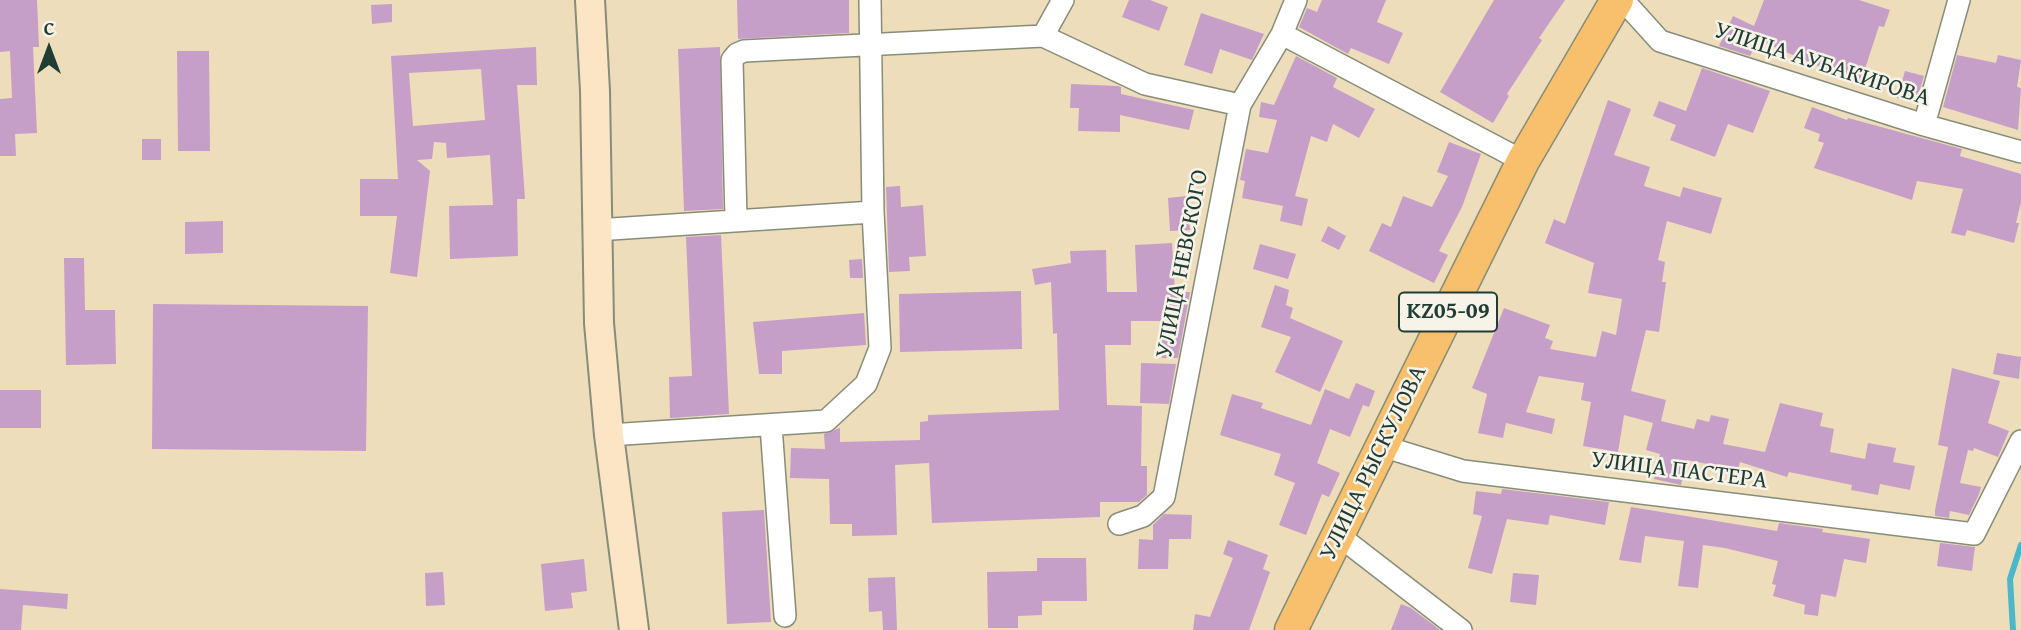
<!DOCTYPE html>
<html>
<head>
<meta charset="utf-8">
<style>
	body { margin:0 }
	#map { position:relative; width:2021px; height:630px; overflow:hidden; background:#edb; font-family:"Gentium Book Plus",serif }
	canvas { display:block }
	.north { position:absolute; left:14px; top:14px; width:70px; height:70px; -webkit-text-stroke:5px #f7f3e8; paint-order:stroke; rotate:0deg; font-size:19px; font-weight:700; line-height:28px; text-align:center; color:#1f3d34 }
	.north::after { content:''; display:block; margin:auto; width:24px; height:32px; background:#1f3d34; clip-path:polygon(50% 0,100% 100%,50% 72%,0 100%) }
</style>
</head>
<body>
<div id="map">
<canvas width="2021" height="630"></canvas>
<div class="north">С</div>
</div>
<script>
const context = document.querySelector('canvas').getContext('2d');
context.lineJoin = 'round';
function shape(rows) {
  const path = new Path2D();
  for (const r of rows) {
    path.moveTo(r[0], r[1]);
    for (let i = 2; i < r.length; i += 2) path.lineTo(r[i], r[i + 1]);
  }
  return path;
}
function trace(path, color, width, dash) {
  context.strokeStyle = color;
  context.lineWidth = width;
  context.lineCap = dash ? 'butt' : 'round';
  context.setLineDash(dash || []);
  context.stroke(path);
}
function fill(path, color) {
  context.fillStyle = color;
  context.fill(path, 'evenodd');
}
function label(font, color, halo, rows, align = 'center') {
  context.font = font + ' "Gentium Book Plus",serif';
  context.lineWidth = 5;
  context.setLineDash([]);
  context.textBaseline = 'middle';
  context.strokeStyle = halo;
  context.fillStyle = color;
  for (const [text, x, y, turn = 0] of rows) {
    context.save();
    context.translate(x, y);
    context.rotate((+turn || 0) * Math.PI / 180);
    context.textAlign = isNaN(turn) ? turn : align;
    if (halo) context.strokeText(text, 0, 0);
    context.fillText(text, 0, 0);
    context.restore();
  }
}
const stream = shape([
	[2013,630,2010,579,2021,545]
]);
const building = shape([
	[0,0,37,0,39,47,33,47,37,133,15,134,16,156,0,156,0,99,12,98,10,51,0,52],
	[737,0,849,0,849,33,738,39],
	[1129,0,1150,0,1168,7,1159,31,1122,17],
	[1322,0,1386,0,1377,22,1403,33,1389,64,1351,48,1348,54,1299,27,1307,8,1317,12],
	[1494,0,1565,0,1539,38,1542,40,1507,94,1509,96,1493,123,1440,92],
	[1764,0,1859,0,1890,10,1884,27,1879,26,1860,84,1758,40,1750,56,1719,46,1733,16,1754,26],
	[392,4,392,22,372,24,371,5],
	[1201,13,1264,34,1252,60,1220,49,1212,74,1184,65],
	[536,47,537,85,517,85,525,199,517,199,518,256,450,259,449,206,493,205,490,155,447,158,446,143,434,142,432,159,417,160,430,171,417,277,390,273,397,216,360,216,360,179,398,179,391,56],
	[481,69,485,120,413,126,409,73],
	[720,47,723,209,684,211,678,49],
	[177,51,209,51,210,151,178,151],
	[1957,55,1996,63,1998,55,2021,60,2017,87,2021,88,2018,130,1943,107],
	[1296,56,1337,78,1333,87,1375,109,1359,138,1333,124,1327,142,1311,136,1295,196,1308,199,1302,226,1280,221,1283,206,1242,198,1245,181,1240,180,1246,149,1268,153,1277,120,1259,117,1261,102,1274,105],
	[1702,68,1770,91,1753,133,1728,124,1715,157,1670,140,1676,125,1653,116,1659,101,1686,111],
	[1905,71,1924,76,1916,103,1897,98],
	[1071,84,1118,86,1121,87,1121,94,1194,110,1189,130,1120,115,1120,132,1078,131,1079,108,1070,108],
	[1608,100,1631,109,1614,155,1650,167,1644,186,1680,197,1683,187,1722,198,1711,234,1667,221,1658,260,1665,262,1662,282,1666,282,1659,332,1646,330,1631,391,1666,400,1661,421,1694,429,1697,419,1709,422,1711,415,1729,419,1723,444,1765,452,1780,403,1823,413,1820,426,1834,429,1830,452,1865,459,1868,443,1896,448,1893,462,1915,466,1910,490,1880,484,1878,495,1851,490,1852,485,1789,472,1787,477,1740,462,1738,470,1687,460,1681,485,1654,479,1660,454,1646,450,1653,423,1624,415,1618,452,1583,446,1591,402,1581,400,1584,383,1539,376,1526,412,1555,419,1552,434,1506,423,1503,438,1478,433,1487,394,1472,388,1504,308,1550,325,1545,338,1553,341,1550,349,1596,357,1602,331,1616,335,1622,299,1588,293,1594,263,1545,243,1554,219,1565,224],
	[1812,107,1847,120,1848,118,1962,149,1960,156,2021,174,2021,202,2016,223,2019,223,2014,243,1967,230,1965,236,1951,233,1963,189,1917,181,1912,200,1814,168,1824,143,1818,141,1820,134,1804,128],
	[142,139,161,139,161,160,142,160],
	[1449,142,1481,154,1462,207,1439,251,1448,255,1434,283,1369,251,1382,223,1391,227,1403,196,1432,207,1448,176,1437,172],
	[900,186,901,207,923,205,926,256,909,257,910,271,889,272,886,187],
	[1187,196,1190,230,1170,231,1168,198],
	[223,221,223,253,185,254,185,222],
	[1328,226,1346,236,1339,250,1321,241],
	[721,235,729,414,670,418,669,377,692,376,686,237],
	[1172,243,1175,292,1190,292,1178,358,1162,358,1162,321,1131,321,1131,345,1105,345,1107,405,1142,406,1141,466,1147,466,1147,495,1139,502,1100,502,1100,517,932,523,929,463,895,465,897,535,852,536,852,524,830,524,829,479,790,478,791,448,825,449,824,434,837,429,840,428,840,442,920,440,920,422,928,421,928,415,1059,410,1057,333,1053,334,1051,282,1035,285,1032,269,1071,263,1070,251,1106,250,1107,292,1137,292,1135,245],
	[1260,244,1296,254,1288,279,1253,269],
	[64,258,84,258,85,310,115,310,116,364,66,365],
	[862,259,863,278,850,278,849,260],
	[1275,285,1289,290,1286,305,1293,308,1290,318,1343,341,1320,392,1275,372,1291,337,1261,327],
	[1021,291,1022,349,900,352,899,294],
	[153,304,368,306,366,451,152,449],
	[864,313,866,345,782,351,782,374,759,374,753,322],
	[1997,353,2021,357,2019,379,1993,374],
	[1141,363,1176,364,1169,404,1140,403],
	[1952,368,2000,381,1988,423,2009,431,1998,457,1974,448,1973,451,1968,450,1960,483,1981,487,1979,494,1969,515,1950,511,1949,518,1935,516,1935,510,1948,447,1938,445],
	[1356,383,1375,391,1369,407,1363,405,1350,437,1330,429,1317,463,1340,473,1329,497,1322,494,1306,535,1279,525,1295,483,1274,475,1281,454,1220,435,1232,394,1263,403,1261,408,1311,425,1325,389,1349,399],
	[0,390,41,390,41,428,0,428],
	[1502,489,1609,502,1605,525,1550,515,1548,525,1507,519,1492,574,1468,568,1482,516,1473,514,1476,491,1501,494],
	[1631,507,1777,531,1779,523,1823,529,1822,532,1870,539,1866,563,1844,559,1836,597,1821,594,1818,616,1804,614,1805,605,1773,596,1776,585,1772,584,1778,561,1725,548,1703,545,1698,588,1678,586,1684,541,1645,536,1641,563,1619,560],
	[764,510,771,622,727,624,722,512],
	[1164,514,1192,515,1191,539,1169,539,1168,569,1138,569,1139,539,1153,540,1153,525],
	[1228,540,1268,555,1263,569,1270,572,1249,630,1193,630,1195,614,1210,617,1233,558,1223,554],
	[1940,543,1975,547,1972,571,1937,566],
	[1037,558,1086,558,1087,601,1042,601,1042,615,1018,616,1018,628,988,628,987,572,1037,571],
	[584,559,587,591,571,593,573,608,545,611,541,564],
	[443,572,445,605,426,606,425,573],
	[1513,573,1539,575,1536,605,1510,602],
	[895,577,897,630,883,630,882,611,869,612,868,578],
	[0,589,68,594,67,609,23,605,21,630,0,630],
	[1401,604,1411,608,1440,630,1391,630]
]);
const minor = shape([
	[1063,0,1043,36,1145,84,1240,105],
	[1623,0,1660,41,1924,125,2021,152],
	[1282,34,1523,161],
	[1924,125,1959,0],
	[736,219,732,60,737,54,744,51,1043,36],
	[596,230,873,212],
	[771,426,785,616],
	[609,435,826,421,866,384,880,348,873,212,870,0],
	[1382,446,1463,471,1974,534,2021,441],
	[1119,524,1143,516,1164,497,1240,105,1282,34,1296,0],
	[1338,535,1461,630]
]);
const secondary = shape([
	[590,0,595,91,599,323,609,435,634,630]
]);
const primary = shape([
	[1291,630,1523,161,1617,0]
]);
const shields = [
	[1448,312,98]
];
const shieldNames = [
	["KZ05-09",1448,312]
];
const streetNames = [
	["УЛИЦА АУБАКИРОВА",1822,65,18],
	["УЛИЦА НЕВСКОГО",1183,264,-79],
	["УЛИЦА РЫСКУЛОВА",1374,463,-64],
	["УЛИЦА ПАСТЕРА",1679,471,7]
];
trace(stream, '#4cb7c9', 6);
fill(building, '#c59fc7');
trace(minor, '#868d78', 24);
trace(secondary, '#868d78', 32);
trace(primary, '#868d78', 35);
trace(minor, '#fff', 21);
trace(secondary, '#fce5c4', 28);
trace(primary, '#f8bf6c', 32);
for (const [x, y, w] of shields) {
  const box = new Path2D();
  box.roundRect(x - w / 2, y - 19.5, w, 39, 5);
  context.fillStyle = '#f7f3e8';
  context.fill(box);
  trace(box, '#1f3d34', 2);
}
label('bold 23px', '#1f3d34', null, shieldNames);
label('24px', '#1f3d34', '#f7f3e8', streetNames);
</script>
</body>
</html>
